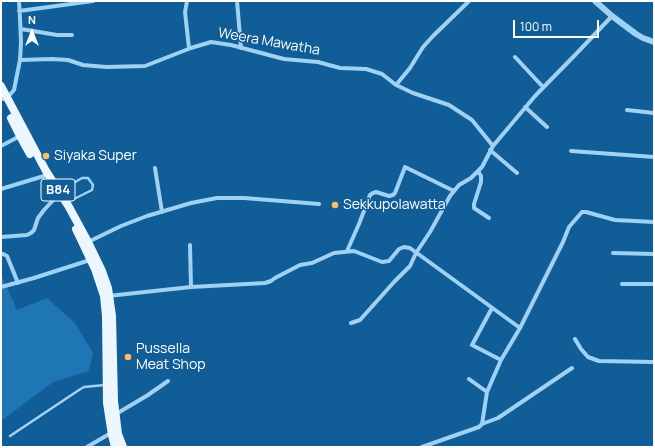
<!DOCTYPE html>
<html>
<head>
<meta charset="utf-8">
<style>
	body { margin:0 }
	#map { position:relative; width:655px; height:448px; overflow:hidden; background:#105d97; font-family:Manrope,sans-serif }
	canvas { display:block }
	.frame { position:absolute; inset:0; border:2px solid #fff; pointer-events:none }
	.north { position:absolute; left:12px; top:12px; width:40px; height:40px; -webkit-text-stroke:3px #105d97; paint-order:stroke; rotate:0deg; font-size:11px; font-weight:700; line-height:16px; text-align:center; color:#fff }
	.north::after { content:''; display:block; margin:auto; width:14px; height:18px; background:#fff; clip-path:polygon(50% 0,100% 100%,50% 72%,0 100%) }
	.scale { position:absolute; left:513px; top:20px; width:86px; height:18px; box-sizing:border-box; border:2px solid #fff; border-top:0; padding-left:5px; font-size:12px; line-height:14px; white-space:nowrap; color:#fff; -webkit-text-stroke:3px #105d97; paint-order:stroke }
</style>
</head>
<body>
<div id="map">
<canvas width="655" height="448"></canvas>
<div class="frame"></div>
<div class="north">N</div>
<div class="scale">100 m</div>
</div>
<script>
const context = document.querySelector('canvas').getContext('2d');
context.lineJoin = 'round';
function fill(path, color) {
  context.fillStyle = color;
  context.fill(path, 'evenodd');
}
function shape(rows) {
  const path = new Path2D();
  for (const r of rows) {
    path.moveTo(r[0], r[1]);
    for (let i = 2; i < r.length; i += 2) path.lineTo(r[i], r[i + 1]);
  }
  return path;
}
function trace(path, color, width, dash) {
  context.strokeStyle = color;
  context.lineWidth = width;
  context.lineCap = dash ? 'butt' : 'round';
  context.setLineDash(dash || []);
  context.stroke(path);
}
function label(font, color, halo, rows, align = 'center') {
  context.font = font + ' Manrope,sans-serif';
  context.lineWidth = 3;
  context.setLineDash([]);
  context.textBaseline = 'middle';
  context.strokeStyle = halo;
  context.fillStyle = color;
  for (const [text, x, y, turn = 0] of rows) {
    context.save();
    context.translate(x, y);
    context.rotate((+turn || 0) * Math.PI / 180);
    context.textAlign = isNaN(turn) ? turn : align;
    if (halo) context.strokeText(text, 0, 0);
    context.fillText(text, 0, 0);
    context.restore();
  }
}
const green = shape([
	[1,274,17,310,47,298,75,323,93,353,89,371,53,382,1,421]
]);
const service = shape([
	[60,191,82,178,88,178,93,185,92,190,68,202],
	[10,436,79,390,84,387,105,385]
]);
const minor = shape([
	[187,1,185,12,189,48],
	[237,1,241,48],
	[19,11,93,1],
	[21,29,57,35,72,35],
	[515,57,543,87],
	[20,60,52,59,68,60,83,65,106,67,145,66,191,48,211,42,231,45,284,59,318,62,340,68,366,69,382,74,396,85,413,93,449,105,472,120,493,146],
	[396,85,410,68,423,47,433,36,466,4,469,1],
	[2,99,7,98,14,90,20,60,21,43,20,18,19,1],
	[525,107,547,127],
	[627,110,654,113],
	[1,146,20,136],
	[490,150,517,173],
	[571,151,654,157],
	[155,168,162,212],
	[478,171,481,176,481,182,474,204,474,208,489,218],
	[1,189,44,176],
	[1,237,27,235,31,233,34,230,38,218,44,210,57,196],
	[88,242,121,226,147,216,191,203,217,198,244,198,319,204],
	[190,245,191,287],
	[347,251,359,224,370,195,373,193,376,192,389,196,393,195,395,193,405,167,454,191],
	[613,253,654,254],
	[1,254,3,254,7,256,18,283],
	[622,284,654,284],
	[1,287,34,278,90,260],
	[108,296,191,287,265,283,271,281,275,278,300,265,312,263,334,253,354,251,382,262,389,261,399,249,404,247,410,248,520,328],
	[492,308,472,345,501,360],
	[351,323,360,320,394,282,410,266,416,253,430,232,450,196,459,185,471,178,482,167,493,146,535,96,576,54,612,16],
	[575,339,581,349,588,357,599,361,654,362],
	[469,379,487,392],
	[116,414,148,395,168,381],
	[482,424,498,418,572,368],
	[87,447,111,433],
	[422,447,479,427,482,424,487,392,501,360,520,328,563,242,569,227,582,212,586,212,615,220,654,222]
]);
const tertiary = shape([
	[595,1,612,16,636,34,643,38,654,42]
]);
const primary = shape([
	[1,86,46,171,69,207,88,242,102,271,108,288,112,316,114,401,118,434,123,447],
	[11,118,20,136,30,154],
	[76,229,95,269,104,296,106,316,107,403,112,435,115,447]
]);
const markers = [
	[46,156,4,"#ffbd62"],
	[335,205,4,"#ffbd62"],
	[128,357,4,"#ffbd62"]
];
const shields = [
	[58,190,34]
];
const shieldNames = [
	["B84",58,190]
];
const streetNames = [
	["Weera Mawatha",269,42,10]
];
const poiNames = [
	["Siyaka Super",54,156],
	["Sekkupolawatta",343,205],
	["Pussella",136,349],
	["Meat Shop",136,365]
];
fill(green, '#1e76b4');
trace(service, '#9fd1f4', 2.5);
trace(minor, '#9fd1f4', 4);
trace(tertiary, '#9fd1f4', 6);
trace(primary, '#ecf6ff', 8);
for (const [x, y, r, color] of markers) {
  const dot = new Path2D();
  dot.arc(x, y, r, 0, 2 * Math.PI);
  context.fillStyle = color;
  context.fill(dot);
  trace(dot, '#105d97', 1.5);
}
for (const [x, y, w] of shields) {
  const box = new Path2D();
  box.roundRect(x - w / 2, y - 11, w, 22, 3);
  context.fillStyle = '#105d97';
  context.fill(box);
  trace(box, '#fff', 1);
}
label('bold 13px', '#fff', null, shieldNames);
label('14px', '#fff', '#105d97', streetNames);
label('14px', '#fff', '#105d97', poiNames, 'left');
</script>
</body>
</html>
